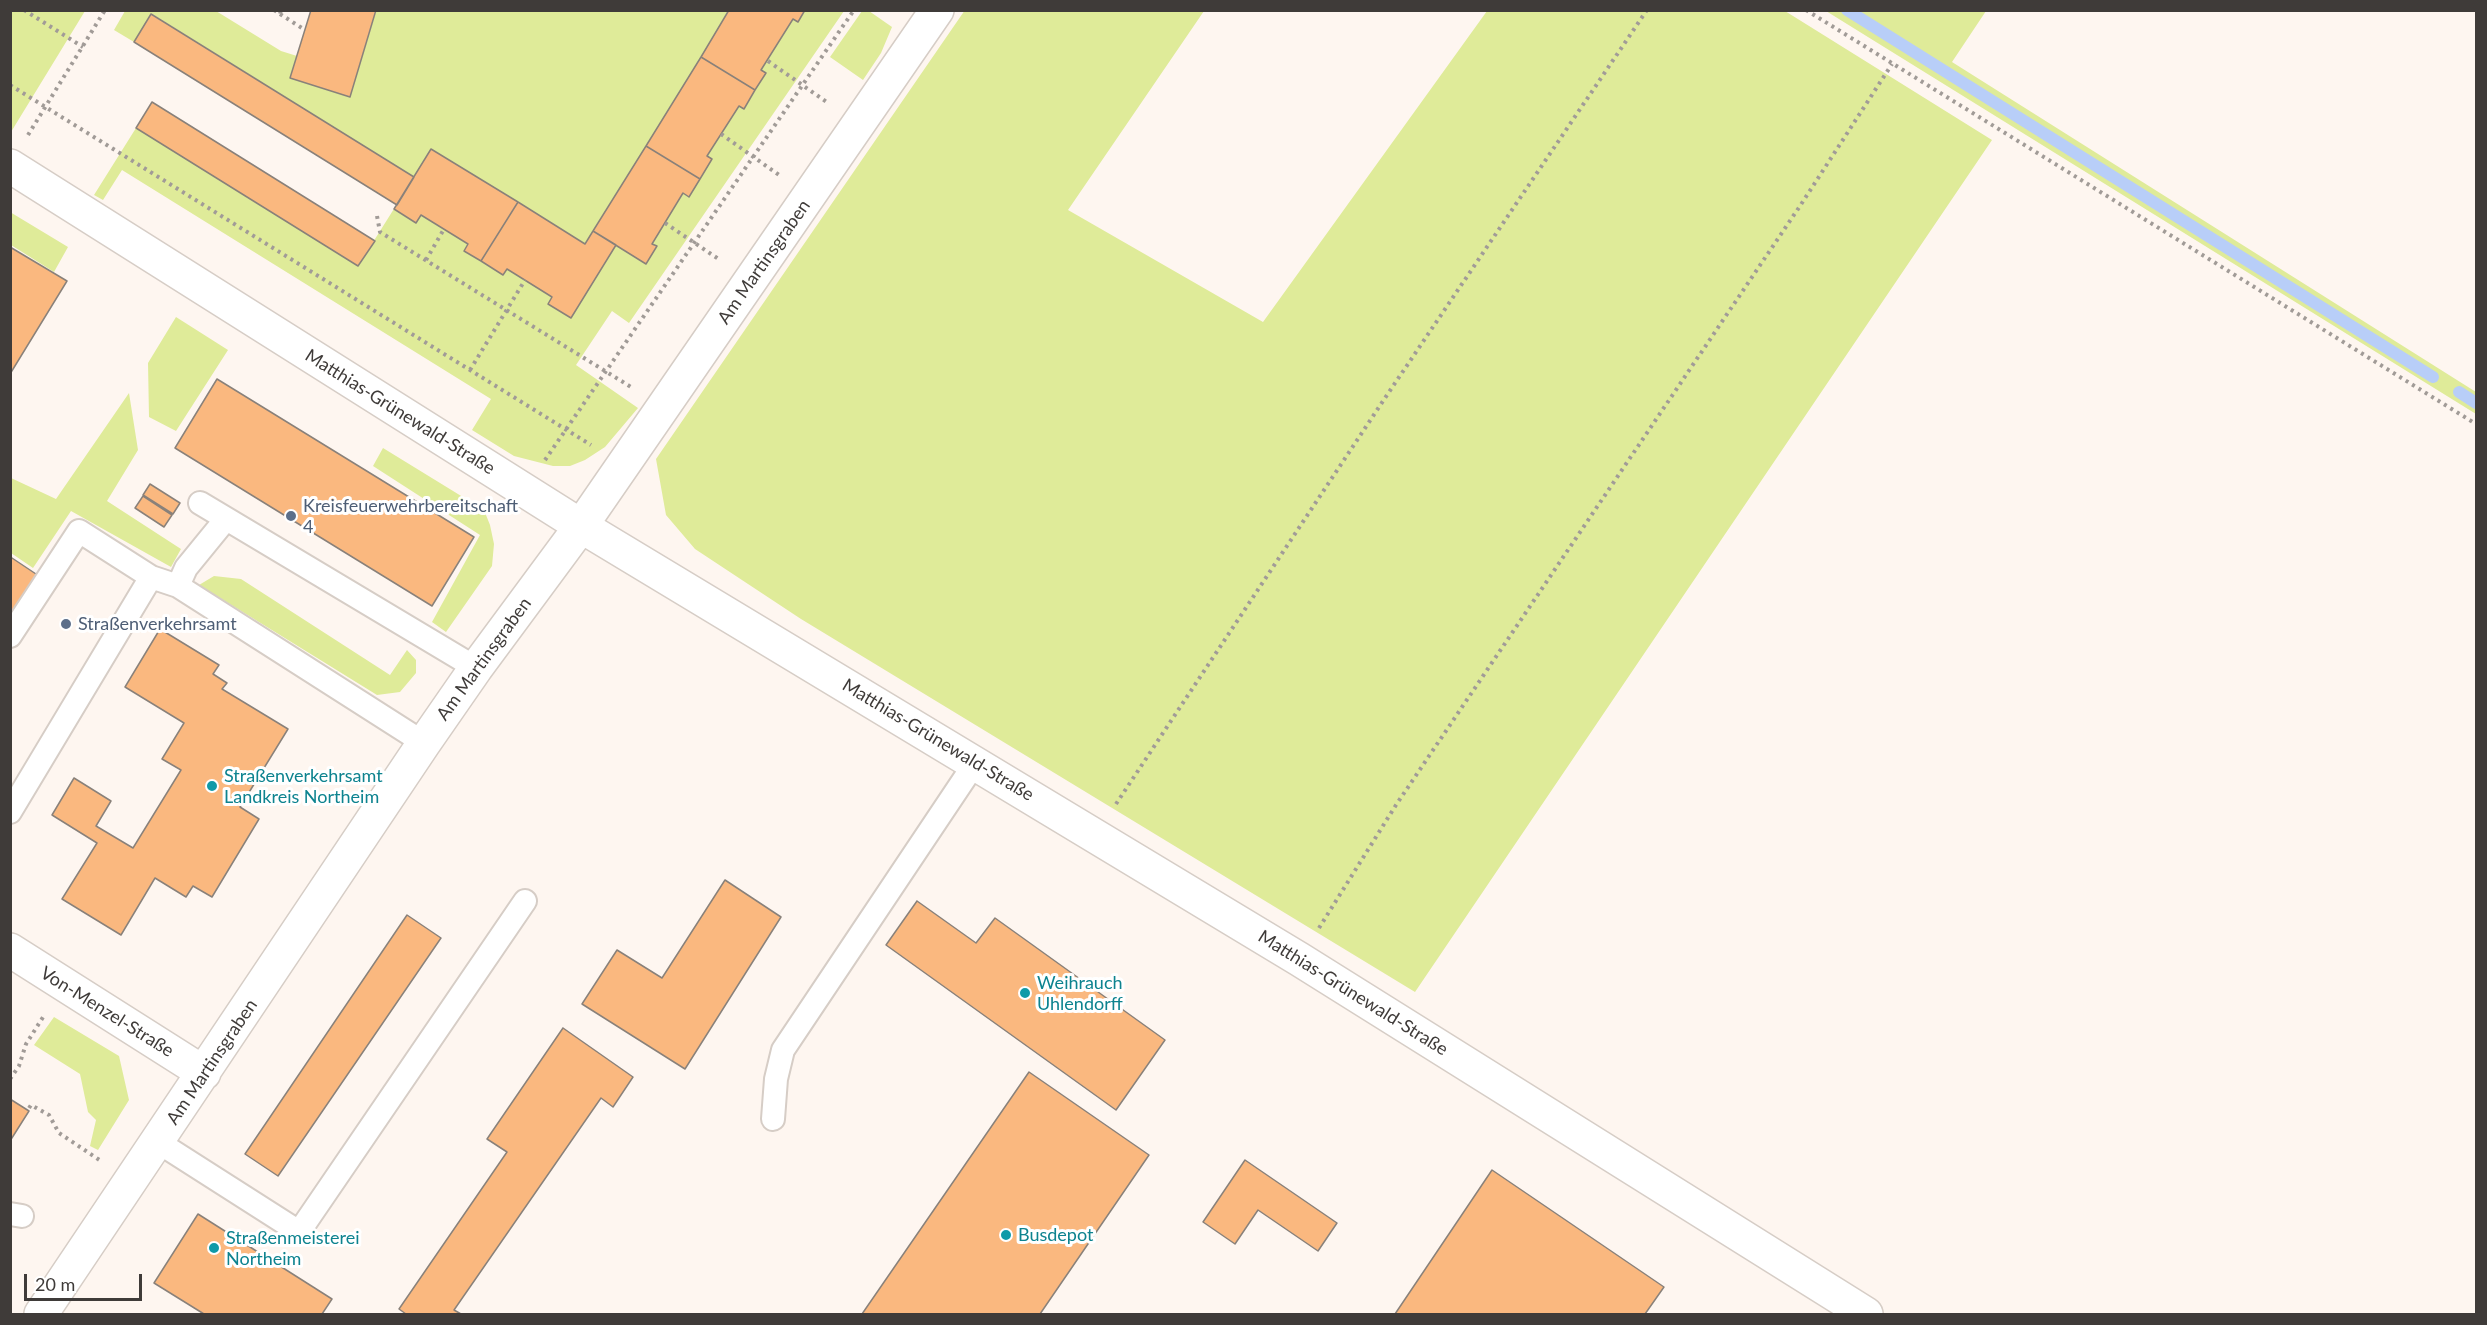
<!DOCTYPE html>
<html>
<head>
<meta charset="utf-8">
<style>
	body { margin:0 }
	#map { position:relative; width:2487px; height:1325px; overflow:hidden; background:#fef6f0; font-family:Lato,sans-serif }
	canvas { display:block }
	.frame { position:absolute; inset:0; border:12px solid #3f3b39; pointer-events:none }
	.scale { position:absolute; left:24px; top:1274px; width:118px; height:27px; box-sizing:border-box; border:3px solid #3f3b39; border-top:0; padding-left:8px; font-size:18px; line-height:21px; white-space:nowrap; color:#3f3b39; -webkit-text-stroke:4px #fff; paint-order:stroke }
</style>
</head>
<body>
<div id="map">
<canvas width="2487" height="1325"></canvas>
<div class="frame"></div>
<div class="scale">20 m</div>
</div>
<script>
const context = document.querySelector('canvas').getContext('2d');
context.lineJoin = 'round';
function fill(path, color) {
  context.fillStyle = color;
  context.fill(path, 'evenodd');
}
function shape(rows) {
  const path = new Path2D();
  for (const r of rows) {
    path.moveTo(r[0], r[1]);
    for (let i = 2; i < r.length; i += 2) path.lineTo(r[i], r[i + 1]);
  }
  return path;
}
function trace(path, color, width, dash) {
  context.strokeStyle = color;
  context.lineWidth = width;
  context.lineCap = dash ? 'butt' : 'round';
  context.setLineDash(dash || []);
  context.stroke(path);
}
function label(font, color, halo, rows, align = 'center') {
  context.font = font + ' Lato,sans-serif';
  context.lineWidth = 6;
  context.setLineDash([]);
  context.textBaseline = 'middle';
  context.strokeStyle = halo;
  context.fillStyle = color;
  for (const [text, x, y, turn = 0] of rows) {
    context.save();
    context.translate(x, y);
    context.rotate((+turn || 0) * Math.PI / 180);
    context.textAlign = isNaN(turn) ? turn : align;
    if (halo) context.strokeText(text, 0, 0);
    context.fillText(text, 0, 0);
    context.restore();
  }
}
const green = shape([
	[11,10,85,11,11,132,10,11],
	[965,10,1204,11,1068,210,1263,322,1487,11,1785,11,1992,140,1415,992,801,619,695,549,666,515,656,459],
	[125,11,216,11,281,51,297,56,290,78,350,96,376,11,844,11,629,323,612,311,576,365,638,408,605,447,585,460,570,466,553,466,514,456,472,430,491,399,122,170,103,200,94,195,136,128,358,266,414,177,152,14,134,42,114,30],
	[862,11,869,11,892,27,881,53,863,80,830,57],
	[1826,11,1986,11,1952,62,2476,392,2476,414],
	[10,212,68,247,54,272,11,245],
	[176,317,228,350,176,431,149,417,148,363],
	[129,393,138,450,107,501,181,549,171,567,71,511,33,568,11,553,11,478,56,499],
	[383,448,484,510,490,525,494,544,492,566,446,632,432,622,480,535,373,466],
	[214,576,241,579,390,675,407,650,416,660,416,673,400,692,377,695,199,585],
	[54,1017,119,1056,129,1100,98,1150,90,1146,96,1120,88,1112,80,1074,34,1045]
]);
const stream = shape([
	[1847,10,2433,377],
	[2459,392,2476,403]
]);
const building = shape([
	[311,10,376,10,350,97,290,78,311,10],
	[729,10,805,10,798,22,793,19,761,70,766,73,755,90,701,57,729,10],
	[151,14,414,177,397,205,134,42,151,14],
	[701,57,755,90,744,109,739,106,707,156,712,159,700,179,646,146,701,57],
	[152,102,375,241,358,266,136,128,152,102],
	[646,146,700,179,689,197,683,193,652,244,657,246,646,264,593,231,646,146],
	[431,149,518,202,481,261,464,251,468,244,421,215,416,223,394,209,431,149],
	[518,202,585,244,593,231,616,245,571,318,548,304,552,297,507,269,503,275,481,261,518,202],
	[10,247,67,281,10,374,10,247],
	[217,379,474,537,432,606,175,448,217,379],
	[150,484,180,503,173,514,143,495,150,484],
	[143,496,172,515,164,527,135,508,143,496],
	[12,558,39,576,10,617,10,560,12,558],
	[160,629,219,665,213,674,227,683,222,689,288,729,240,807,259,819,212,897,193,886,186,897,155,878,121,935,62,899,97,843,52,815,74,778,111,801,96,826,133,848,181,770,162,759,184,723,125,687,160,629],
	[725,880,781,917,685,1069,582,1004,617,950,662,978,725,880],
	[917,901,976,943,995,918,1165,1040,1116,1110,886,945,917,901],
	[407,915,441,938,278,1176,245,1154,407,915],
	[563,1028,633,1077,613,1107,601,1098,454,1310,461,1314,406,1314,399,1309,507,1152,487,1139,563,1028],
	[1029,1072,1149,1155,1040,1314,862,1314,1029,1072],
	[10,1099,29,1111,10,1141,10,1099],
	[1245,1160,1337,1223,1318,1251,1258,1210,1235,1244,1203,1222,1245,1160],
	[1492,1170,1664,1287,1645,1314,1395,1314,1492,1170],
	[198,1214,332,1299,322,1314,204,1314,154,1283,198,1214]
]);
const path = shape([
	[24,10,83,47],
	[274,10,280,14,281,10],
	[1806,10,2476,424],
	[280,14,305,30],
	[768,61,828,103],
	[10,85,591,445],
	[721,134,779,175],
	[28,135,105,10],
	[377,216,380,232,631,387],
	[665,223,720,260],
	[426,260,444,229],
	[470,370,525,280],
	[545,460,854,10],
	[1116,804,1385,398,1647,10],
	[1319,928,1396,805,1800,206,1892,64],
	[10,1079,19,1066,26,1044,45,1014],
	[29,1108,31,1105,49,1115,59,1133,101,1161]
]);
const service = shape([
	[200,503,476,668],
	[151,577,178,586,424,743],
	[178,586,186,568,226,519],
	[10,636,79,531,151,577,10,812],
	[773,1119,776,1079,783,1050,975,763],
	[158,1142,299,1232,525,901],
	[10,1214,22,1216]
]);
const minor = shape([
	[10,166,581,526,1299,959,1866,1314],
	[10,950,204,1073],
	[41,1314,424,743,476,668,581,526,937,10]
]);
const markers = [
	[291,516,6,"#5c6f8a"],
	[66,624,6,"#5c6f8a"],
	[212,786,6,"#0f9aa8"],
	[1025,993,6,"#0f9aa8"],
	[1006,1235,6,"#0f9aa8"],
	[214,1248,6,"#0f9aa8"]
];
const streetNames = [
	["Am Martinsgraben",764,262,-55],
	["Matthias-Grünewald-Straße",400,412,32],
	["Am Martinsgraben",484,659,-54],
	["Matthias-Grünewald-Straße",938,740,31],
	["Matthias-Grünewald-Straße",1353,993,32],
	["Von-Menzel-Straße",107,1012,32],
	["Am Martinsgraben",212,1062,-56]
];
const serviceNames = [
	["Kreisfeuerwehrbereitschaft",303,506],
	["4",303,527],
	["Straßenverkehrsamt",78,624]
];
const cultureNames = [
	["Straßenverkehrsamt",224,776],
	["Landkreis Northeim",224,797],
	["Weihrauch",1037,983],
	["Uhlendorff",1037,1004],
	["Busdepot",1018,1235],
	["Straßenmeisterei",226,1238],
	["Northeim",226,1259]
];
fill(green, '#dfeb99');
trace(stream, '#b8cef8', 12);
fill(building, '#fab87f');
trace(building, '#89817a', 1.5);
trace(service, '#d6cdc6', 26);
trace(minor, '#d6cdc6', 36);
trace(path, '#a19b97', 4, [3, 4.5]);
trace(service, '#fff', 22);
trace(minor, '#fff', 33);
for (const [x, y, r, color] of markers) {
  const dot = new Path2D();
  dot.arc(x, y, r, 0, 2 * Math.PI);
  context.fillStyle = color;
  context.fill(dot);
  trace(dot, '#fff', 2);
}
label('18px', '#3f3b39', '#fff', streetNames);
label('18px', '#4e5e75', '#fff', serviceNames, 'left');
label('18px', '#0d838f', '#fff', cultureNames, 'left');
</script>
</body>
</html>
